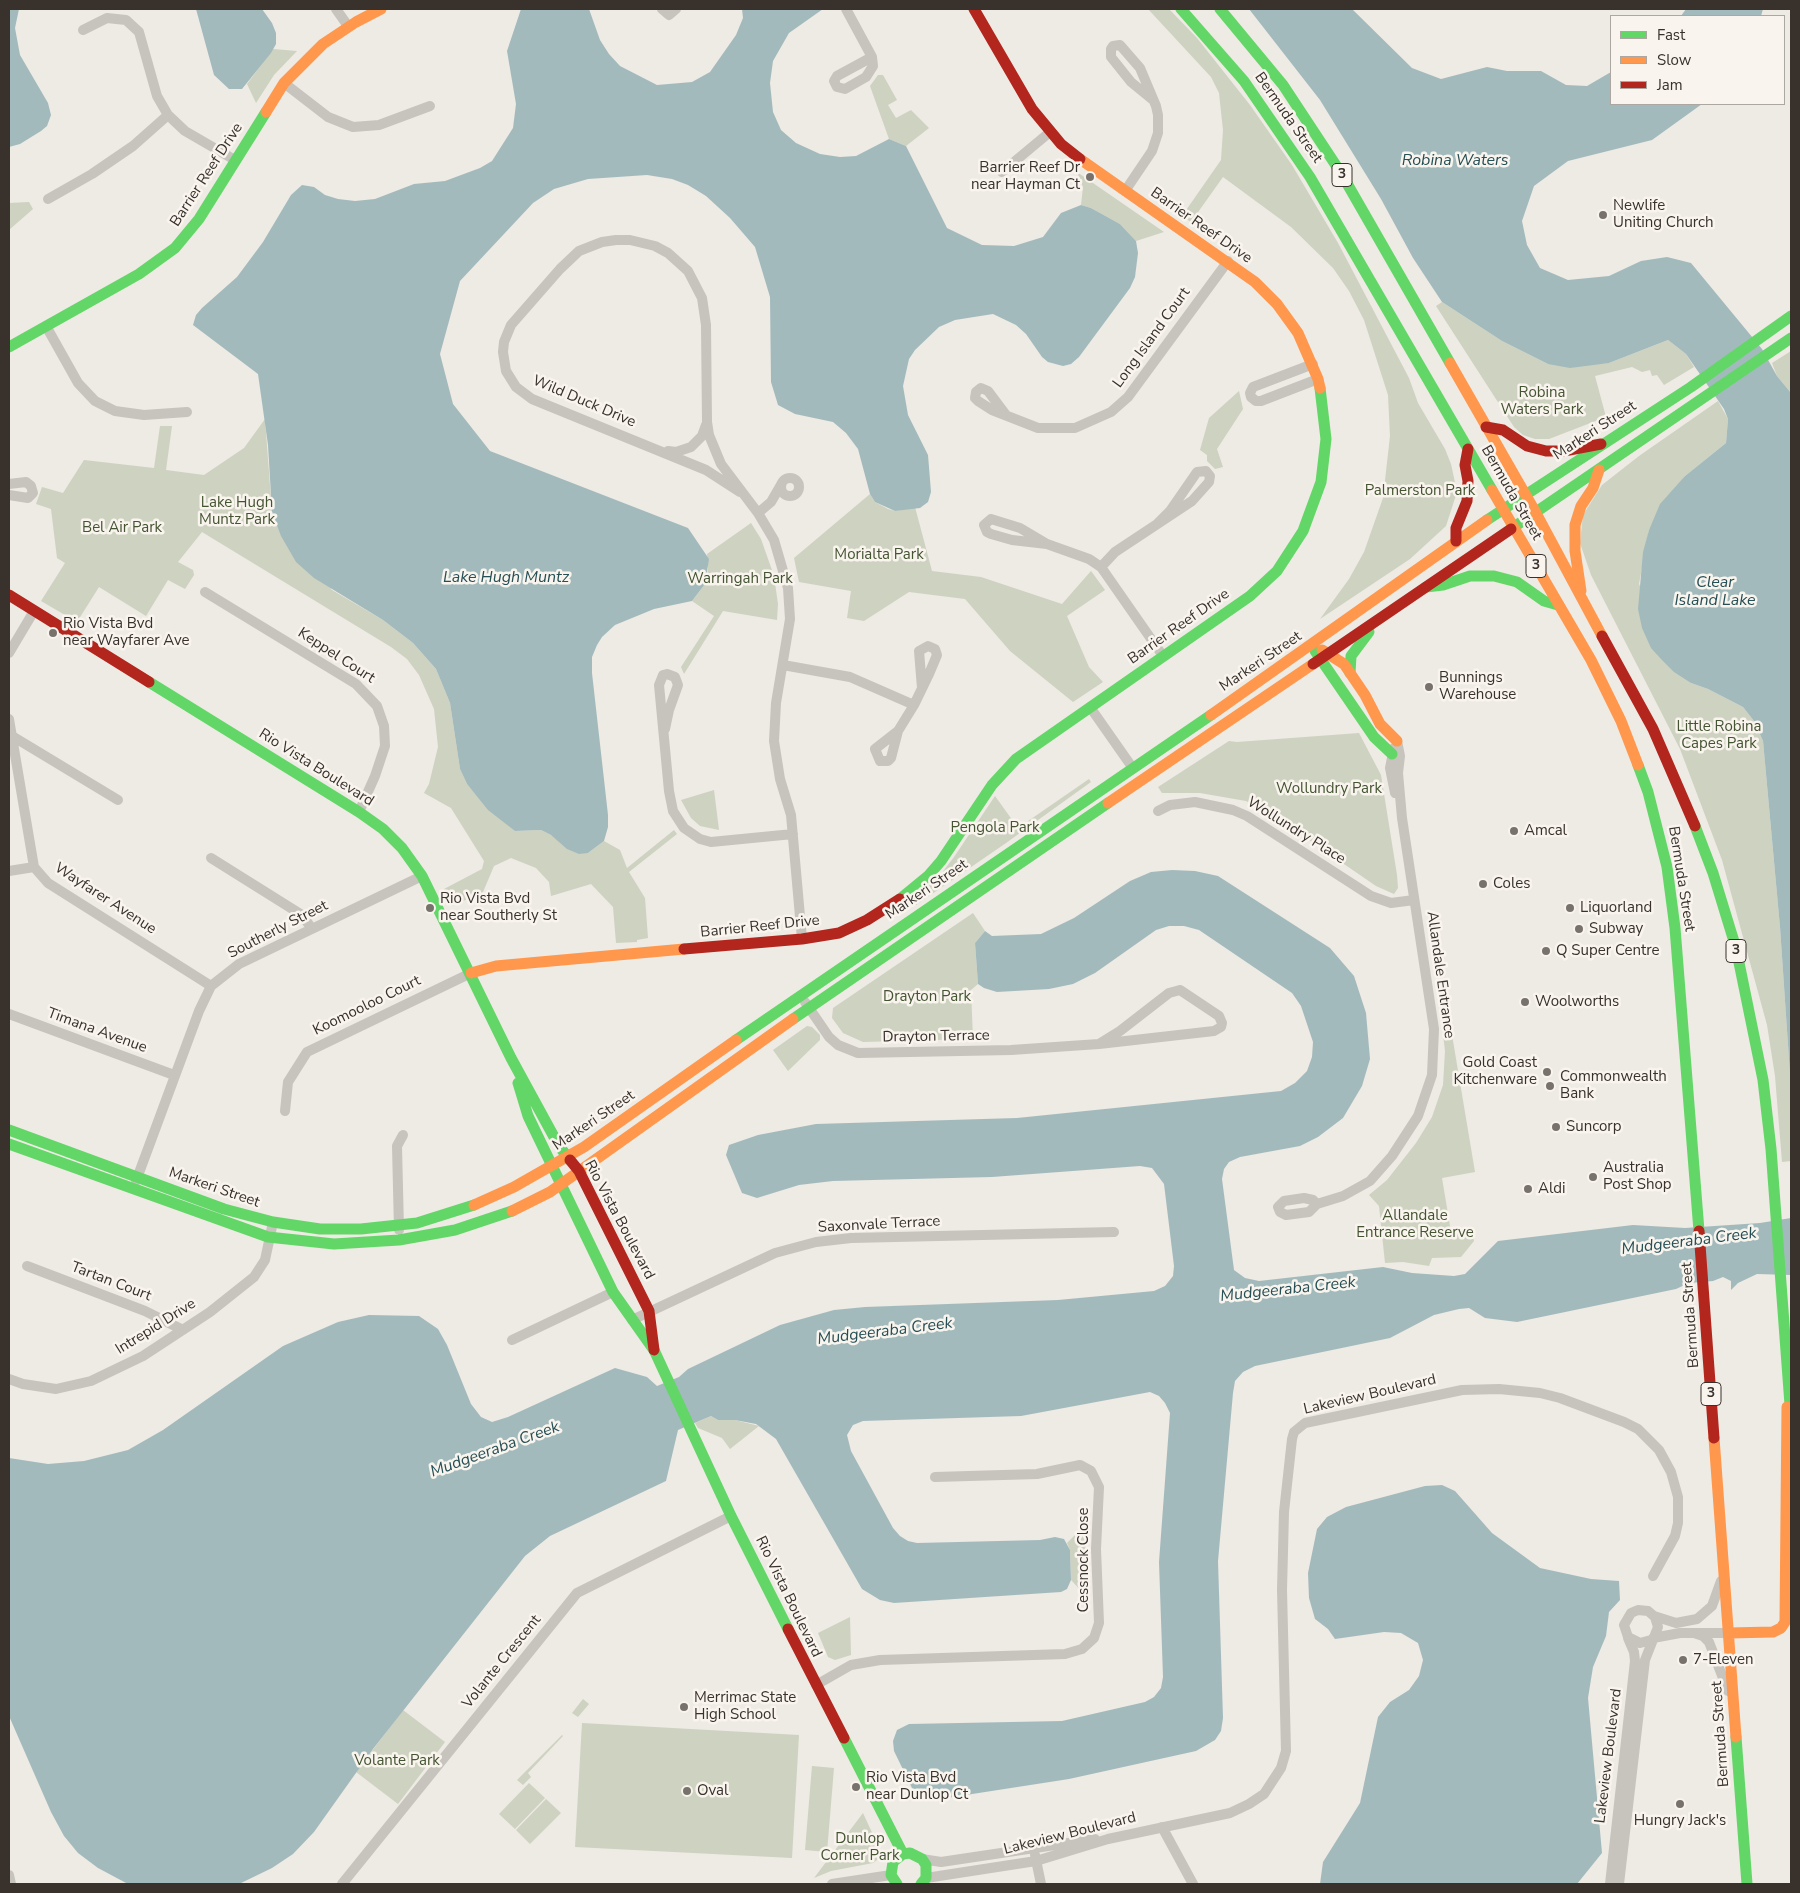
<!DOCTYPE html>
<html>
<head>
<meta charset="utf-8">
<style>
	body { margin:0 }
	#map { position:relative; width:1800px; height:1893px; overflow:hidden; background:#eeeae4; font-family:"Nunito Sans",sans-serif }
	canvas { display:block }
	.frame { position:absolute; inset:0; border:10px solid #38312c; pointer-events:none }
	.legend { position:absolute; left:1610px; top:15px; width:175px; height:90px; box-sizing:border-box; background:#f9f5ee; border:1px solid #aca7a0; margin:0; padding:6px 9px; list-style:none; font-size:15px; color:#38312c }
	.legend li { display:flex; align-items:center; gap:10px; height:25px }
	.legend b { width:25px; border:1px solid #aca7a0 }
</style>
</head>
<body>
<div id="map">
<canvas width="1800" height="1893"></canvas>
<div class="frame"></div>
<ul class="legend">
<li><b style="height:6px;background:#63d668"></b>Fast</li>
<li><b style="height:6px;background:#ff974d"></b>Slow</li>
<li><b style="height:6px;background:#b3261e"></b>Jam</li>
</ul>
</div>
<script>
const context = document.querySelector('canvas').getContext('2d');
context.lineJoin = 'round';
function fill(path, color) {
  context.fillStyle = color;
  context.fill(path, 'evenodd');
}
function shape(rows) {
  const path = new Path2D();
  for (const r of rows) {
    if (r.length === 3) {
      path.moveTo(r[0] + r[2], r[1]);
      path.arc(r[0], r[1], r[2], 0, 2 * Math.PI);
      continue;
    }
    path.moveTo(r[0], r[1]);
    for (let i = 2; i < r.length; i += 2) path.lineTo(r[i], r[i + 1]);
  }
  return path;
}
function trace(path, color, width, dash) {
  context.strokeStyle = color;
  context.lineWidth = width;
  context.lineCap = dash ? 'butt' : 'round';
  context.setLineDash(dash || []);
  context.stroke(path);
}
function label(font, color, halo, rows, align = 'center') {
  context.font = font + ' "Nunito Sans",sans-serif';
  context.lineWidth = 5;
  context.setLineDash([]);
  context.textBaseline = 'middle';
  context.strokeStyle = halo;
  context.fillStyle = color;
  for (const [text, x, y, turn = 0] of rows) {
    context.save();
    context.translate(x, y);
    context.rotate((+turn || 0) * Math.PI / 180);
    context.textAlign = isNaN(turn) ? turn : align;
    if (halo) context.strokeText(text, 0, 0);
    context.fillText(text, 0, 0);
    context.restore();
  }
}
const green = shape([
	[1148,9,1169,9,1197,38,1250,105,1292,165,1338,243,1409,378,1418,403,1445,449,1451,464,1457,492,1446,526,1410,559,1320,619,1349,579,1364,552,1383,498,1390,436,1388,395,1364,320,1349,291,1333,268,1291,227,1223,177,1191,222,1182,216,1221,160,1223,130,1219,93,1211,77],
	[273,49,297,51,274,75,256,103,247,84],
	[878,75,883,75,897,100,888,105,896,118,911,110,929,128,906,146,889,139,870,86],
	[1077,172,1164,232,1136,241,1120,224,1091,208,1081,205,1083,187],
	[29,202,33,209,9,230,9,203],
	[1442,302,1502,341,1548,364,1609,363,1668,340,1686,354,1694,367,1664,385,1657,375,1652,376,1650,370,1642,372,1632,367,1595,376,1606,417,1549,439,1535,439,1523,435,1514,427,1436,306],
	[1791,351,1791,393,1777,376,1772,363],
	[1239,391,1243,409,1217,449,1223,467,1215,469,1207,461,1207,455,1200,450,1209,418],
	[1718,401,1728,419,1726,443,1685,476,1649,530,1639,584,1691,683,1708,689,1743,707,1754,721,1763,741,1780,927,1791,1089,1791,1161,1782,1162,1775,1076,1767,1025,1722,860,1680,749,1591,575,1580,543,1583,515,1602,485,1639,456],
	[265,419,272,512,332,590,383,620,413,643,436,669,450,703,460,769,467,784,474,792,515,831,541,830,588,853,604,841,620,850,627,868,674,830,677,834,629,872,645,898,648,938,637,940,637,942,616,943,613,907,591,884,551,896,549,882,536,868,511,858,494,866,483,892,452,906,444,889,482,869,484,861,451,808,424,793,429,784,438,747,434,709,419,675,407,659,391,647,202,532,178,562,193,570,194,575,185,589,168,580,146,616,99,587,77,622,41,601,65,563,57,558,51,509,36,504,42,487,63,493,84,460,154,468,160,426,172,426,166,470,204,475,244,448],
	[870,494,875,502,888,509,895,511,915,507,932,571,981,577,1062,604,1091,571,1105,590,1067,616,1089,667,1103,682,1073,702,1010,651,965,599,909,592,864,621,847,618,851,591,799,582,794,558],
	[751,523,761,539,774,576,778,604,777,620,723,611,684,674,681,667,714,616,692,601,705,584,708,569,707,554],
	[1359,733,1381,775,1397,875,1398,888,1394,894,1376,886,1277,818,1246,801,1200,793,1162,793,1158,787,1229,741,1237,742],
	[1089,779,1091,782,1006,843,916,905,912,900,938,878,954,857,995,796,1018,828],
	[714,790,719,830,700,826,691,818,681,800],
	[973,913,985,931,975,943,978,984,971,990,973,1039,863,1042,843,1033,832,1018,833,1008],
	[1445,993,1475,1172,1442,1178,1451,1232,1463,1230,1464,1234,1472,1233,1474,1241,1461,1257,1432,1258,1429,1266,1403,1262,1385,1263,1379,1206,1369,1195,1387,1180,1416,1143,1432,1117,1443,1085,1445,1051,1439,999],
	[807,1026,812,1027,820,1035,820,1040,788,1071,773,1050],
	[711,1416,718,1420,735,1420,759,1426,730,1449,722,1438,698,1428,695,1423],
	[1086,1524,1085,1561,1087,1597,1071,1580,1070,1550,1067,1543],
	[850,1617,851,1655,835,1660,828,1657,818,1633],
	[583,1699,589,1704,578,1717,572,1713],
	[403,1710,445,1742,398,1804,356,1772],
	[582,1723,799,1735,792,1858,575,1847],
	[562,1735,563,1736,528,1773,531,1777,523,1785,517,1780],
	[812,1766,834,1768,827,1852,805,1850],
	[529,1783,545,1798,515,1829,499,1814],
	[546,1799,561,1813,530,1844,516,1830],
	[863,1813,880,1850,877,1860,873,1863,831,1871,814,1878]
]);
const water = shape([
	[9,9,19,9,15,28,20,55,48,103,51,115,47,126,41,131,20,144,9,147],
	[196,9,262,9,272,23,276,33,276,44,271,53,242,89,229,89,214,75],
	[521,9,589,9,600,40,609,54,620,66,657,85,692,82,710,72,736,35,743,18,742,9,823,9,789,33,773,61,770,83,773,112,781,130,796,143,820,154,840,157,856,156,889,139,906,146,947,228,982,245,1014,246,1043,237,1061,213,1081,205,1091,208,1120,224,1136,241,1138,253,1135,277,1130,288,1079,357,1071,364,1063,366,1048,362,1042,357,1026,334,1016,325,993,314,955,320,939,327,915,350,909,359,903,386,908,415,928,455,931,492,928,502,920,508,895,511,875,502,870,494,858,449,846,433,833,422,795,414,778,405,771,382,770,297,755,247,730,218,706,196,688,185,672,179,647,175,588,179,554,189,533,203,460,281,440,354,453,404,490,451,688,528,709,559,705,584,692,601,654,609,615,625,602,637,597,645,592,657,592,673,608,815,608,827,604,841,588,853,579,854,567,849,551,835,541,830,515,831,488,810,467,784,460,769,450,703,436,669,413,643,383,620,314,578,296,562,281,536,272,512,268,445,258,374,193,325,196,315,202,308,237,277,263,242,291,195,302,185,314,187,325,195,338,199,355,201,375,199,414,184,445,181,480,168,492,161,513,128,516,104,507,51],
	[1249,9,1352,9,1412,68,1441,79,1487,67,1507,71,1541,71,1566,85,1587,86,1611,72,1611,104,1702,104,1652,140,1568,161,1534,186,1522,221,1527,245,1540,268,1568,280,1609,276,1641,261,1667,257,1691,263,1762,349,1777,376,1791,393,1791,1089,1780,927,1763,741,1754,721,1743,707,1708,689,1691,683,1674,672,1661,659,1651,648,1642,628,1638,609,1643,552,1649,530,1660,504,1685,476,1726,443,1728,419,1724,409,1686,354,1668,340,1609,363,1570,368,1548,364,1502,341,1442,302,1413,258,1381,199,1320,100],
	[1686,9,1763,9,1761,16,1681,16],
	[1172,870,1195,871,1218,876,1330,948,1354,976,1366,1013,1370,1059,1362,1086,1343,1118,1318,1137,1300,1146,1240,1157,1229,1162,1224,1169,1222,1179,1234,1270,1245,1278,1259,1281,1383,1267,1412,1273,1454,1276,1465,1274,1498,1241,1633,1225,1685,1228,1760,1223,1791,1218,1791,1275,1757,1274,1738,1283,1731,1290,1731,1281,1723,1277,1713,1281,1689,1283,1676,1289,1517,1322,1485,1318,1469,1308,1459,1309,1434,1315,1390,1338,1255,1366,1243,1372,1235,1381,1233,1393,1218,1561,1223,1718,1221,1731,1215,1740,1196,1751,1069,1779,940,1799,919,1796,912,1788,894,1751,893,1741,897,1730,909,1724,1062,1721,1145,1702,1154,1697,1161,1688,1163,1677,1159,1562,1170,1413,1165,1403,1159,1396,1150,1392,1021,1416,863,1421,853,1425,847,1435,851,1451,893,1528,900,1536,908,1541,917,1543,1040,1540,1055,1537,1064,1539,1070,1550,1071,1580,1067,1589,1061,1592,894,1603,880,1600,862,1589,776,1439,756,1424,735,1420,718,1420,711,1416,678,1430,666,1481,550,1536,525,1556,373,1749,314,1832,293,1854,272,1868,239,1884,128,1884,98,1868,78,1853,64,1836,51,1812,9,1716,9,1458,48,1464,84,1461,128,1450,163,1430,283,1346,338,1322,369,1315,419,1316,438,1329,447,1345,471,1404,481,1417,492,1422,508,1417,615,1368,647,1377,657,1386,679,1377,688,1369,780,1325,834,1310,865,1307,1058,1300,1154,1291,1165,1286,1173,1276,1174,1266,1164,1184,1152,1168,1140,1166,992,1177,833,1181,799,1185,757,1198,742,1193,726,1155,729,1145,758,1135,816,1124,1017,1118,1281,1091,1295,1083,1307,1071,1312,1057,1313,1042,1301,1006,1292,993,1199,930,1184,926,1169,926,1156,930,1095,973,1073,984,1049,989,997,992,984,988,978,984,975,943,985,931,992,936,1041,934,1074,918,1130,881,1151,872],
	[1442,1485,1455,1491,1492,1533,1540,1568,1591,1579,1619,1581,1620,1600,1609,1612,1606,1636,1593,1667,1588,1698,1602,1853,1577,1884,1320,1884,1323,1862,1360,1803,1378,1717,1390,1702,1409,1690,1419,1676,1423,1660,1418,1643,1401,1633,1384,1632,1335,1639,1328,1629,1315,1619,1309,1598,1308,1573,1317,1529,1327,1517,1346,1507,1425,1486]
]);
const street = shape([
	[336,9,348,26],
	[662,9,669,15,676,9],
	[846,9,872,57,873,66,866,77,845,89,837,87,834,81,837,76,872,57],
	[83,30,107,18,126,20,139,32,157,96,168,115,185,131,235,160],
	[284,83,328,117,353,127,379,125,430,106],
	[1002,172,1050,132],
	[1125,191,1152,151,1158,133,1158,115,1156,106,1140,68,1120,45,1113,46,1111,49,1111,57,1131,82,1153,100],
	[48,199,92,174,133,146,168,115],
	[46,326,78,383,95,401,115,411,144,415,187,412],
	[1313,364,1253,387,1250,393,1251,397,1256,401,1261,401,1318,379],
	[1006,415,988,391,981,388,976,392,975,398,978,401,992,410,1038,428,1075,428,1111,412,1128,397,1228,261],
	[668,451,676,452,691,447,702,436,706,425],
	[790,487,9],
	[9,484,26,482,31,486,33,493,28,498,9,495],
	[740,492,706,470,532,399,516,387,506,371,503,352,504,342,511,325,560,269,579,251,602,242,616,240,630,240,655,246,668,253,688,271,702,298,706,325,707,422,709,435,721,464,758,513,774,540,788,588,790,619,776,703,774,741,780,779,791,815,802,939],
	[758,513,771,502,782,483],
	[991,519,1020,528,1047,544,1012,540,991,534,987,532,984,525,991,519],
	[1047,544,1089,559,1101,567,1163,656],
	[1101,567,1115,552,1192,501,1209,482,1210,476,1206,471,1197,472,1170,511,1157,524],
	[205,592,356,684,377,706,384,726,385,746,375,776,359,812],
	[9,653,34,611],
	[783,665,850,677,914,705],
	[1090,707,1132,767],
	[9,719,34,867,48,883,211,986],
	[665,729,669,710,678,685,675,677,667,674,663,675,659,685,669,791,673,811,684,828,700,839,711,842,793,834],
	[898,731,875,749,880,761,888,761,891,758,898,731,914,705,929,674,937,655,935,649,928,646,919,651,922,688],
	[12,736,118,800],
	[1394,748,1390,768,1395,793],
	[1158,811,1170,805,1195,802,1233,810,1247,816,1371,896,1391,903,1414,900],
	[211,858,302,915,312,929],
	[9,871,34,867],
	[1180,990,1219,1016,1222,1023,1221,1027,1214,1031,1099,1044,1120,1031,1169,993,1180,990],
	[805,1002,829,1037,838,1045,858,1053,1011,1050,1099,1044],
	[9,1014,174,1075],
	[285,1111,288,1082,307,1052,471,973],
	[136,1181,199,1011,211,986,239,964,422,876],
	[1317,1204,1313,1200,1304,1198,1284,1201,1278,1207,1280,1212,1286,1215,1309,1212,1317,1204,1343,1196,1370,1181,1392,1156,1418,1116,1432,1075,1434,1029,1402,818,1398,773,1400,756,1397,741],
	[399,1230,397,1146,403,1135],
	[27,1266,145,1311,183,1330],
	[632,1320,775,1253,816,1242,851,1238,1114,1232],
	[512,1340,613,1292],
	[9,1379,23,1384,56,1389,91,1381,143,1356,210,1312,254,1277,265,1260,273,1222],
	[1654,1616,1676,1623,1697,1619,1712,1606,1721,1581],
	[1694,1633,1703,1636,1709,1642,1728,1691],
	[1653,1638,1680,1633,1729,1633],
	[816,1685,851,1665,880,1660,1065,1654,1082,1649,1094,1638,1099,1623,1096,1549,1099,1487,1091,1471,1080,1465,1037,1474,935,1477],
	[1162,1827,1193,1884],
	[1035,1855,1041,1884],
	[922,1859,941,1862,1095,1839],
	[9,1875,11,1884],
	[926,1878,1036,1861,1108,1839,1230,1813,1249,1804,1264,1794,1281,1768,1286,1751,1282,1590,1284,1512,1292,1439,1294,1432,1305,1423,1462,1390,1499,1389,1540,1393,1560,1398,1624,1422,1638,1429,1659,1450,1671,1472,1678,1497,1678,1523,1675,1536,1653,1576],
	[342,1884,577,1593,731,1516],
	[832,1884,891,1875],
	[1610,1884,1635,1661,1634,1652,1628,1638],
	[1619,1884,1645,1660,1658,1627,1655,1617,1648,1611,1638,1610,1631,1613,1624,1625,1628,1637,1640,1643,1651,1640]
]);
const fast = shape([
	[1181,9,1244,81,1310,177,1492,490],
	[1220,9,1283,85,1341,173,1450,363],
	[9,347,139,274,175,248,199,219,266,112],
	[1487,520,1691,387,1791,316],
	[1511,529,1791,338],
	[1426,587,1443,585,1470,576,1494,576,1517,582,1544,601,1558,605],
	[1315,651,1374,737,1392,754],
	[1350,673,1351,656,1369,632],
	[149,682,359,812,383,829,402,848,422,876,511,1058,559,1146,570,1160],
	[1638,765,1648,792,1667,867,1675,928,1699,1231],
	[1695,826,1713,873,1736,948,1763,1080,1771,1149,1791,1418],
	[900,899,928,876,941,861,992,785,1016,759,1250,596,1277,571,1303,531,1321,482,1326,439,1320,388],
	[793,1019,1108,803],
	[736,1040,1211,715],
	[518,1083,528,1116,613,1292,654,1350,731,1516,788,1629],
	[9,1130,224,1209,273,1222,320,1229,361,1229,417,1223,474,1205],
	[9,1144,268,1237,334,1244,399,1240,455,1230,512,1211],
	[1736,1737,1747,1884],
	[844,1738,903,1854],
	[897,1884,891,1875,893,1862,903,1854,910,1853,922,1859,926,1865,926,1878,921,1884]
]);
const slow = shape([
	[266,112,284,83,323,44,356,22,381,9],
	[1080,159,1255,282,1277,304,1298,333,1318,379,1320,388],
	[1450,363,1536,513,1602,636],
	[1492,490,1591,660,1621,721,1638,765],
	[1581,591,1575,551,1575,525,1581,506,1593,488,1599,470],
	[1322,650,1344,664,1365,695,1380,724,1397,741],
	[1211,715,1487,520],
	[1108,803,1313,664],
	[471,973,496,966,684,949],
	[474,1205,514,1187,584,1147,736,1040],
	[512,1211,550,1192,793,1019],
	[1714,1438,1736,1737],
	[1729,1633,1773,1632,1781,1628,1785,1622,1787,1407]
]);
const jam = shape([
	[974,9,1032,109,1061,144,1080,159],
	[1486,427,1503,430,1527,446,1546,451,1564,451,1601,444],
	[1456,541,1456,528,1467,501,1468,481,1465,465,1468,449],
	[9,595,149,682],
	[1602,636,1653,729,1695,826],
	[1313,664,1511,529],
	[684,949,802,939,839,933,867,920,900,899],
	[570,1160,579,1171,649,1311,654,1350],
	[1699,1231,1714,1438],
	[788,1629,844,1738]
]);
const markers = [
	[1090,177,5,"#78726c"],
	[1603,215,5,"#78726c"],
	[53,633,5,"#78726c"],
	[1429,687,5,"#78726c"],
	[1514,831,5,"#78726c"],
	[1483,884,5,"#78726c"],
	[430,908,5,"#78726c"],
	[1570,908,5,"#78726c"],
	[1579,929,5,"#78726c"],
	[1546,951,5,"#78726c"],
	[1525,1002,5,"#78726c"],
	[1547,1072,5,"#78726c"],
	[1550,1086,5,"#78726c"],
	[1556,1127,5,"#78726c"],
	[1593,1177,5,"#78726c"],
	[1528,1189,5,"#78726c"],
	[1683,1660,5,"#78726c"],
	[684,1707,5,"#78726c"],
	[856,1787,5,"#78726c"],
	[687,1791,5,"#78726c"],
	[1680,1804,5,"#78726c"]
];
const shields = [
	[1342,175,20],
	[1536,566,20],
	[1736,951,20],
	[1711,1394,20]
];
const shieldNames = [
	["3",1342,175],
	["3",1536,566],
	["3",1736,951],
	["3",1711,1394]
];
const streetNames = [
	["Bermuda Street",1288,118,55],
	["Barrier Reef Drive",207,175,-57],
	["Barrier Reef Drive",1201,226,35],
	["Long Island Court",1152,338,-54],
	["Wild Duck Drive",584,402,23],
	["Markeri Street",1595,431,-33],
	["Bermuda Street",1511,493,60],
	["Barrier Reef Drive",1179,627,-35],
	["Keppel Court",336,656,33],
	["Markeri Street",1261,662,-34],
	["Rio Vista Boulevard",316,768,32],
	["Wollundry Place",1296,831,32],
	["Bermuda Street",1681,879,81],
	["Markeri Street",927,890,-34],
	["Wayfarer Avenue",105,899,33],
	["Barrier Reef Drive",760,927,-6],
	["Southerly Street",278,930,-27],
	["Allandale Entrance",1440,975,82],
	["Koomooloo Court",367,1006,-26],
	["Timana Avenue",97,1031,20],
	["Drayton Terrace",936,1037,-1],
	["Markeri Street",594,1121,-34],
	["Markeri Street",214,1188,19],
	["Rio Vista Boulevard",619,1220,62],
	["Saxonvale Terrace",879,1225,-3],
	["Tartan Court",111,1282,21],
	["Bermuda Street",1691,1315,-94],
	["Intrepid Drive",156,1327,-32],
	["Lakeview Boulevard",1370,1395,-13],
	["Cessnock Close",1084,1560,-90],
	["Rio Vista Boulevard",788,1597,64],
	["Volante Crescent",502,1662,-51],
	["Bermuda Street",1721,1734,-94],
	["Lakeview Boulevard",1609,1756,-83],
	["Lakeview Boulevard",1070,1834,-14]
];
const poiNames = [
	["Barrier Reef Dr",1080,168,"right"],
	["near Hayman Ct",1080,185,"right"],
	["Newlife",1613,206],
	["Uniting Church",1613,223],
	["Rio Vista Bvd",63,624],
	["near Wayfarer Ave",63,641],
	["Bunnings",1439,678],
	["Warehouse",1439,695],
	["Amcal",1524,831],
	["Coles",1493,884],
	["Rio Vista Bvd",440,899],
	["near Southerly St",440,916],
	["Liquorland",1580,908],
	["Subway",1589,929],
	["Q Super Centre",1556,951],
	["Woolworths",1535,1002],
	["Gold Coast",1537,1063,"right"],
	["Kitchenware",1537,1080,"right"],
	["Commonwealth",1560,1077],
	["Bank",1560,1094],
	["Suncorp",1566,1127],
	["Australia",1603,1168],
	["Post Shop",1603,1185],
	["Aldi",1538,1189],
	["7-Eleven",1693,1660],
	["Merrimac State",694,1698],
	["High School",694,1715],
	["Rio Vista Bvd",866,1778],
	["near Dunlop Ct",866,1795],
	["Oval",697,1791],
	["Hungry Jack's",1680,1821,"center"]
];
const parkNames = [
	["Robina",1542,393],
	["Waters Park",1542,410],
	["Palmerston Park",1420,491],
	["Lake Hugh",237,503],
	["Muntz Park",237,520],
	["Bel Air Park",122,528],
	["Morialta Park",879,555],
	["Warringah Park",740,579],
	["Little Robina",1719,727],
	["Capes Park",1719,744],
	["Wollundry Park",1329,789],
	["Pengola Park",995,828],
	["Drayton Park",927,997],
	["Allandale",1415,1216],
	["Entrance Reserve",1415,1233],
	["Volante Park",397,1761],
	["Dunlop",860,1839],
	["Corner Park",860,1856]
];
const waterNames = [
	["Robina Waters",1455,161],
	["Lake Hugh Muntz",506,578],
	["Clear",1715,583],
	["Island Lake",1715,601],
	["Mudgeeraba Creek",1689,1242,-7],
	["Mudgeeraba Creek",1288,1290,-6],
	["Mudgeeraba Creek",885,1332,-7],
	["Mudgeeraba Creek",495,1450,-20]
];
fill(green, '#ced2c0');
fill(water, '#a3babd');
trace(street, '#c7c3bd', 10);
trace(fast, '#63d668', 11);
trace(slow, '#ff974d', 11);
trace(jam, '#b3261e', 11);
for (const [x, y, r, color] of markers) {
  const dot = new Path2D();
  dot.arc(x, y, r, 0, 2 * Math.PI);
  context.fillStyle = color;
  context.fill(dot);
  trace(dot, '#f9f5ee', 2);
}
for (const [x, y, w] of shields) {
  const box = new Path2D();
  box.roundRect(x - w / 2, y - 11.5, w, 23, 4);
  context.fillStyle = '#f9f5ee';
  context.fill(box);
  trace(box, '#38312c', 1);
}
label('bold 14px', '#38312c', null, shieldNames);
label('15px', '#38312c', '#f9f5ee', streetNames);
label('15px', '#38312c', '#f9f5ee', poiNames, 'left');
label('15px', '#445432', '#f9f5ee', parkNames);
label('italic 16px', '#254e55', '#f9f5ee', waterNames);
</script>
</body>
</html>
